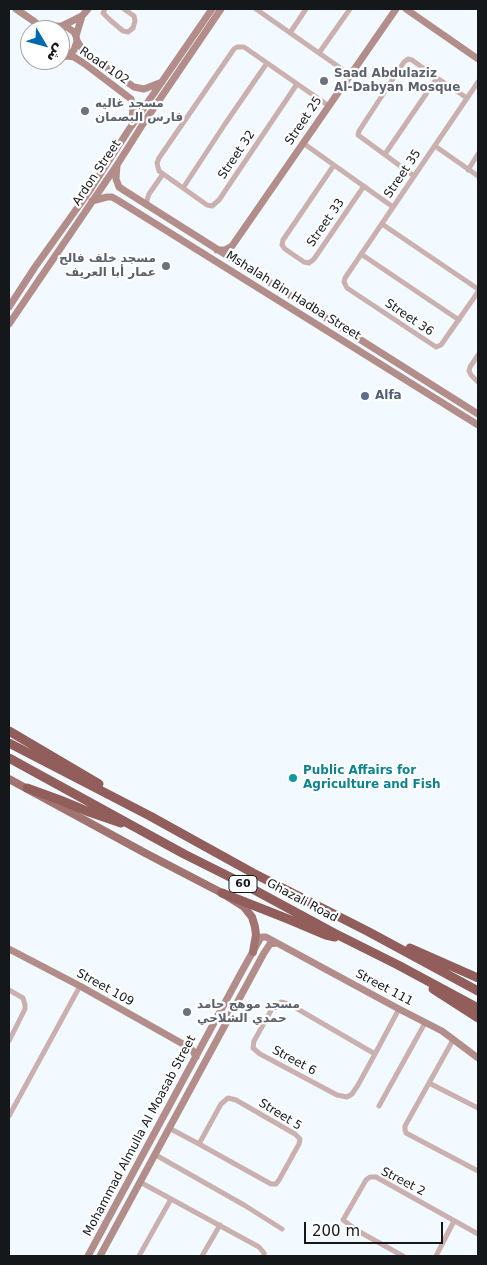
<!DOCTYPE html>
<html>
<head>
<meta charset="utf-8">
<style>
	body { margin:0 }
	#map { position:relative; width:487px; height:1265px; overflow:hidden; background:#f2f9ff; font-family:"DejaVu Sans","Noto Sans Arabic",sans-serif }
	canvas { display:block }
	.frame { position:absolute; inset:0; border:10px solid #15181b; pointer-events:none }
	.north { position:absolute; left:20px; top:20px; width:50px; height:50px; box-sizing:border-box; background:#fff; border:1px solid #a1a3a4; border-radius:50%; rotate:127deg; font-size:14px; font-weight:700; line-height:20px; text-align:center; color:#15181b }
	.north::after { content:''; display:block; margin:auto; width:18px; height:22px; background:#0067b3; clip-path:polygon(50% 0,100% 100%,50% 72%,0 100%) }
	.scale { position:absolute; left:304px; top:1222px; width:139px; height:22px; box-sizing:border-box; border:2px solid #15181b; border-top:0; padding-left:6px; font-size:15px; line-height:18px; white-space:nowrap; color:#15181b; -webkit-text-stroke:4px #fff; paint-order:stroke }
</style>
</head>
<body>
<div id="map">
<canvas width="487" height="1265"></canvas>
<div class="frame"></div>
<div class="north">ش</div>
<div class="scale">200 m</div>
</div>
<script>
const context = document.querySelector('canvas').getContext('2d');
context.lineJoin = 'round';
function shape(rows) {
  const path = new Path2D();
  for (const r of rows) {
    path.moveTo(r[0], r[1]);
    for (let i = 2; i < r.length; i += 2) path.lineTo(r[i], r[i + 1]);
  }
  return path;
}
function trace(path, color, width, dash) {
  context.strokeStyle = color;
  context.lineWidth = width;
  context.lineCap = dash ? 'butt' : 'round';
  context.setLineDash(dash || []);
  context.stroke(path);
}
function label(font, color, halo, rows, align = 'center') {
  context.font = font + ' "DejaVu Sans","Noto Sans Arabic",sans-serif';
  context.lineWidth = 4.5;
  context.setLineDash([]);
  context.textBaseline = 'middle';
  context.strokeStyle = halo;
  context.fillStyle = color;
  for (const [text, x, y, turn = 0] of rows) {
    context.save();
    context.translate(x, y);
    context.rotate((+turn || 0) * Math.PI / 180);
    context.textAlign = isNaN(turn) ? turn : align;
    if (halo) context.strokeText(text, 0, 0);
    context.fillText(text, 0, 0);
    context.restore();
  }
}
const street = shape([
	[105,9,103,13,110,20,123,31,128,32,133,28,135,21,134,16,124,9],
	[256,9,349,74],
	[290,33,306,9],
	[319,53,350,9],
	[478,82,345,278,344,282,347,288,436,347,441,345,478,292],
	[297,84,219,200,212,206,207,205,159,171,157,163,159,158,234,49,237,47,244,47,329,106],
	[303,143,393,207],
	[435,146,478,176],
	[385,154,437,78],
	[334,165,283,240,282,245,285,249,304,262,309,263,314,259,364,186],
	[468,170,478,154],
	[414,176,358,135,359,131,404,62,408,59,412,60,437,78,467,98],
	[183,188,225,124,267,63],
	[147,206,147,200,149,194,163,174],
	[382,224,478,289],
	[361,254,459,320],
	[478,355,470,367,469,371,471,375,478,382],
	[9,990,23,998,25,1005,25,1009,9,1041],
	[453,1040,405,1126,405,1130,406,1133,478,1171],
	[375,1054,289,1004,281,1002,273,1007,254,1041,253,1048,260,1054,337,1095,347,1097,352,1094,358,1085,375,1054,399,1009],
	[429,1083,478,1108],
	[379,1106,425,1023],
	[9,1116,80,986],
	[169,1128,199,1144,271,1184,276,1184,279,1180,299,1144,300,1139,295,1134,236,1100,228,1098,221,1104,199,1144],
	[154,1154,244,1205,282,1229],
	[140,1182,259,1247,264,1253,264,1256],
	[139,1256,171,1199],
	[202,1256,220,1225],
	[403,1256,358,1231,343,1220,366,1180,370,1177,376,1177,478,1234],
	[436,1256,454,1221]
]);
const secondary = shape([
	[16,9,35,22,43,30],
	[406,9,478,59],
	[62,26,82,16],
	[50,30,57,26,67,27,74,32,76,36,77,41,74,50,68,56,60,57],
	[76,36,82,16,88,9],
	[77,41,81,47,90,56,134,87,144,89,162,82],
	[68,56,74,57,85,64,131,99,133,106,132,123],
	[117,165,116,179,119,187,125,191,478,414],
	[92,201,107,197,112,197,119,201,478,425],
	[217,250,225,250,232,246,396,9],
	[9,307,35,267,88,193,128,131,212,9],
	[9,324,117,165,143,124,221,9],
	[9,949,80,986,190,1048,193,1051,196,1057],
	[88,1256,242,971,260,939,262,937,266,937,399,1009,442,1031,478,1058],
	[100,1256,264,953,270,944,276,943]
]);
const primary = shape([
	[9,779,147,854,222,893,244,907,252,917,255,927,256,935,253,952]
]);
const highway = shape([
	[9,731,99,784],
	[9,743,150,816,253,873,369,932,478,991],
	[9,758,184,854,236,880,334,933,398,965,478,1008],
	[27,788,60,800,89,812,121,823],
	[222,893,288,919,326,935,335,937],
	[410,948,478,978],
	[433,989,478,1018]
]);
const markers = [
	[324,81,5,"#6b7280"],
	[85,111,5,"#6b7280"],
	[166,266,5,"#6b7280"],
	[365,396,5,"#5c6f8a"],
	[293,778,5,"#0f9aa8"],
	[187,1012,5,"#6b7280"]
];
const shields = [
	[243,884,28]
];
const shieldNames = [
	["60",243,884]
];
const streetNames = [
	["Road 102",104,66,34],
	["Street 25",304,121,-56],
	["Street 32",237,155,-56],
	["Ardon Street",97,173,-56],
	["Street 35",403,174,-56],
	["Street 33",326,223,-55],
	["Mshalah Bin Hadba Street",293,296,32],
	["Street 36",409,318,34],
	["Ghazali Road",302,901,28],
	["Street 109",105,988,29],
	["Street 111",384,988,28],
	["Street 6",294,1061,28],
	["Street 5",280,1115,32],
	["Mohammad Almulla Al Moasab Street",140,1136,-62],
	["Street 2",403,1182,27]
];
const worshipNames = [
	["Saad Abdulaziz",334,74],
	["Al-Dabyan Mosque",334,88],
	["مسجد غاليه",95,104],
	["فارس البصمان",95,118],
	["مسجد خلف فالح",156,259,"right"],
	["عمار أبا العريف",156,273,"right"],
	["مسجد موهج حامد",197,1005],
	["حمدي الشلاحي",197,1019]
];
const serviceNames = [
	["Alfa",375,396]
];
const cultureNames = [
	["Public Affairs for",303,771],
	["Agriculture and Fish",303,785]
];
trace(street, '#cab0ae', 5);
trace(secondary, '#b38d8a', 7);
trace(primary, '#a17471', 8);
trace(highway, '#915e5b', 9);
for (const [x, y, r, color] of markers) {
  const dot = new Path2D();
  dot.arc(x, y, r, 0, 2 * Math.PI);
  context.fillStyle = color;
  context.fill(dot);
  trace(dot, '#fff', 2);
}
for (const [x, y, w] of shields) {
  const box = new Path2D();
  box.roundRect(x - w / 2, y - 8.5, w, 17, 4);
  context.fillStyle = '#fff';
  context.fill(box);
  trace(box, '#15181b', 1);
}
label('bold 11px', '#15181b', null, shieldNames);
label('12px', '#15181b', '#fff', streetNames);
label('bold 12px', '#5b616d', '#fff', worshipNames, 'left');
label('bold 12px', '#4e5e75', '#fff', serviceNames, 'left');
label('bold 12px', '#0d838f', '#fff', cultureNames, 'left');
</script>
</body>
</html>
